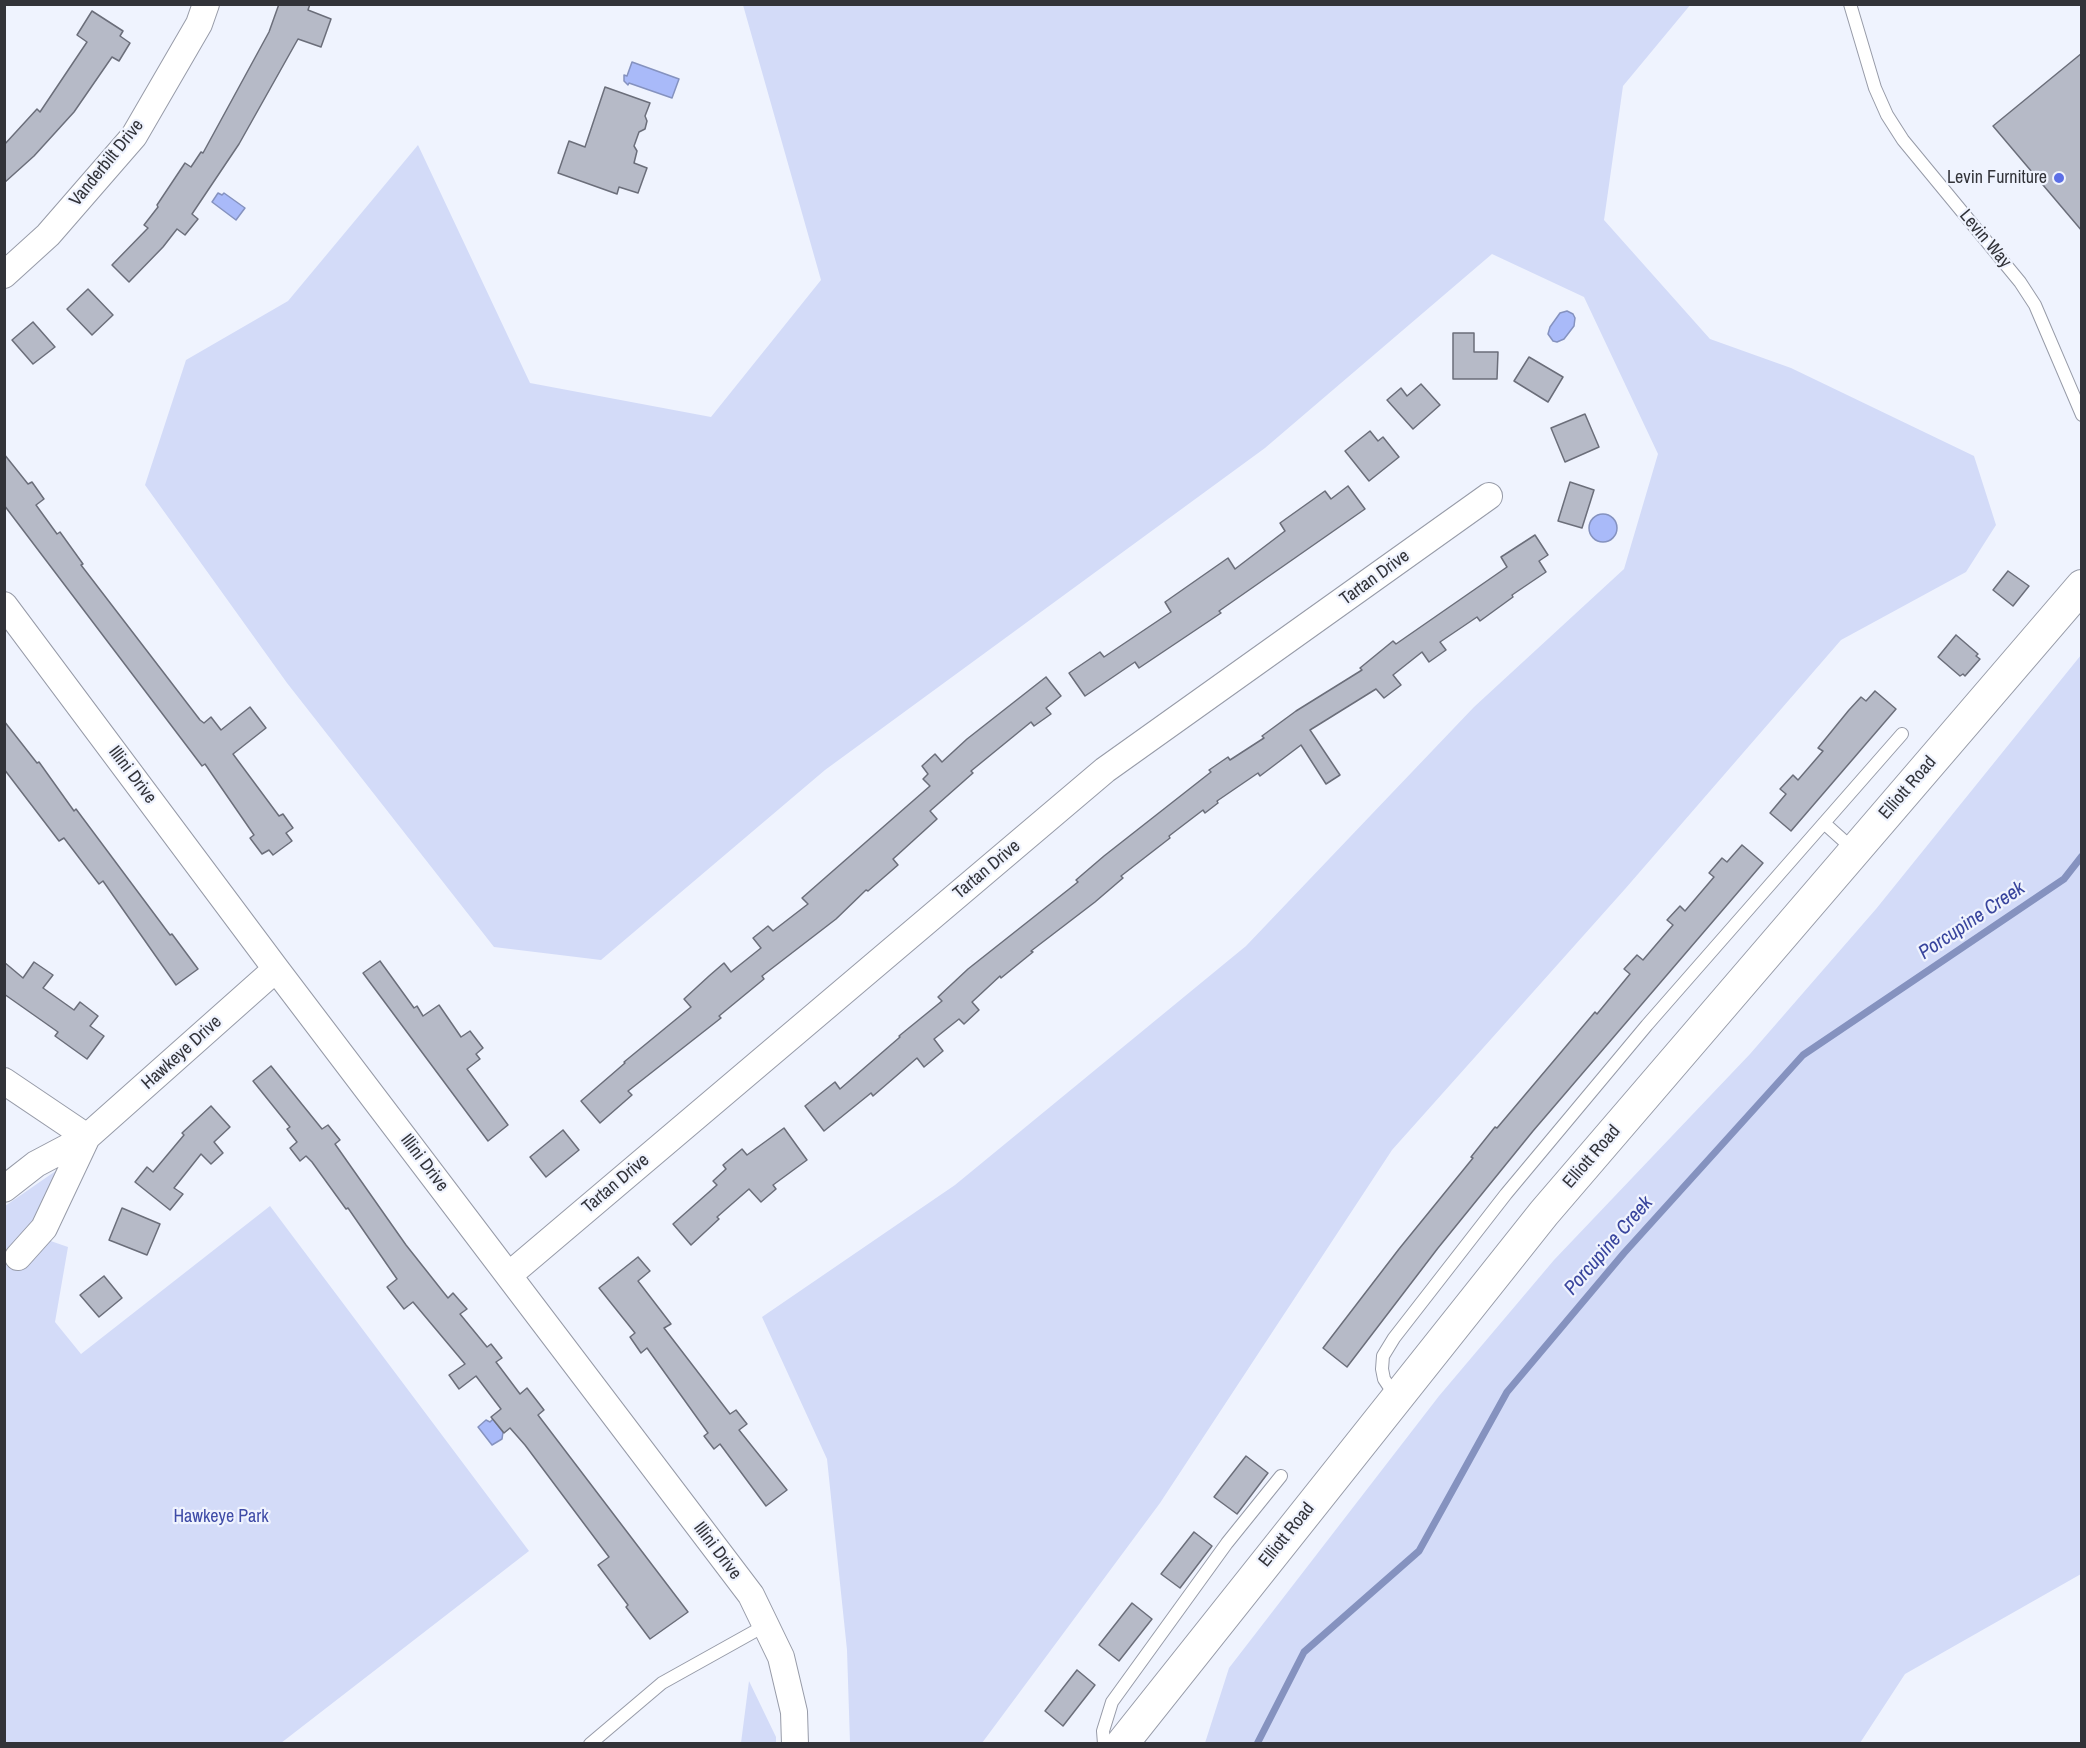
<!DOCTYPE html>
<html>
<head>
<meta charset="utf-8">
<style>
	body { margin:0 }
	#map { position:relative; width:2086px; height:1748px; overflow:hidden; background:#eff3fe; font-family:"Archivo Narrow",sans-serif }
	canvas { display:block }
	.frame { position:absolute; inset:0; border:6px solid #323339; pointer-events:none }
</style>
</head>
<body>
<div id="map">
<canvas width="2086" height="1748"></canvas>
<div class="frame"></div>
</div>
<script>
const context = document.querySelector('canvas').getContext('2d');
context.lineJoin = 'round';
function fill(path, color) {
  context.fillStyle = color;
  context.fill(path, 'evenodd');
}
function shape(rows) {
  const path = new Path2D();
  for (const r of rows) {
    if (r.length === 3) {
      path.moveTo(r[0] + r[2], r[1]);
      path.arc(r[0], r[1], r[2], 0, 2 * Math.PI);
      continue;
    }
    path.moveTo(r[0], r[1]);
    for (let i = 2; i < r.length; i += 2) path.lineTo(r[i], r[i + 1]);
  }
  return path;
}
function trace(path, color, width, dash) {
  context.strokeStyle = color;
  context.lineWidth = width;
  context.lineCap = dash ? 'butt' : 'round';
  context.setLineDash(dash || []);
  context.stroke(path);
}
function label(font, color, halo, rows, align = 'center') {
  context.font = font + ' "Archivo Narrow",sans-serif';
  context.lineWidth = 4.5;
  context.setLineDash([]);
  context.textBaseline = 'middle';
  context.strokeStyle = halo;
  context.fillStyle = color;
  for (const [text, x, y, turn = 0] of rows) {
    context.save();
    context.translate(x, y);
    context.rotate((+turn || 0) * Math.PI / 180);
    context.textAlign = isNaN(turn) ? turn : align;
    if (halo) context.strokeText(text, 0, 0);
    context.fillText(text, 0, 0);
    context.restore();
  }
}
const green = shape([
	[1691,4,1623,86,1604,220,1710,339,1791,368,1974,456,1996,525,1966,572,1841,640,1625,889,1392,1150,1160,1503,982,1743,850,1743,847,1650,827,1459,762,1317,955,1185,1246,946,1474,707,1624,569,1658,454,1584,297,1492,254,1265,448,825,770,601,960,494,947,287,683,145,485,186,360,288,301,418,145,530,383,711,417,821,280,743,5],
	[2081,655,2081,1574,1905,1674,1860,1743,1205,1743,1229,1668,1439,1396,1554,1260,1750,1054,1876,909],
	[60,1168,39,1237,68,1247,55,1322,81,1354,270,1206,529,1551,281,1743,5,1744,5,1206],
	[749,1681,776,1737,776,1743,741,1743]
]);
const water = shape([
	[632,62,679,79,672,98,629,83,628,85,624,81,624,75,627,76,632,62],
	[218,193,222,195,224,193,245,208,236,220,212,202,218,193],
	[1567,311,1573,314,1575,318,1574,326,1564,339,1557,342,1553,341,1548,334,1550,327,1560,313,1567,311],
	[1603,528,14],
	[493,1419,503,1432,502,1439,492,1445,478,1427,486,1420,490,1422,493,1419]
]);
const stream = shape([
	[1257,1744,1304,1652,1419,1551,1507,1392,1624,1253,1803,1055,2064,879,2082,856]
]);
const building = shape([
	[279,4,310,4,308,10,331,19,321,47,298,39,239,144,192,214,198,219,185,235,177,229,163,247,129,282,112,265,148,228,144,225,158,207,157,205,185,163,191,167,201,152,203,153,269,32,279,4],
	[92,11,123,31,120,36,130,43,119,61,112,57,74,112,34,156,4,183,4,145,37,109,40,112,87,42,77,35,92,11],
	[2082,53,2082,231,1993,126,2082,53],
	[605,87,650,103,645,116,647,121,645,129,639,132,634,146,637,151,634,163,647,168,638,193,619,187,617,194,558,173,569,141,585,147,605,87],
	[88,289,113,315,92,335,67,309,88,289],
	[33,322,55,347,33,364,12,340,33,322],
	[1453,333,1474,333,1474,352,1498,352,1497,379,1453,379,1453,333],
	[1529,357,1563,377,1548,402,1514,381,1529,357],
	[1421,384,1440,405,1413,429,1387,400,1401,388,1407,396,1421,384],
	[1585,414,1599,447,1565,462,1551,428,1585,414],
	[1370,431,1378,441,1383,437,1399,457,1369,481,1345,451,1370,431],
	[4,454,28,484,32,482,44,499,36,505,57,534,60,532,83,564,81,565,200,720,204,723,211,717,221,730,250,707,266,728,233,754,279,816,283,814,293,828,286,833,292,841,273,855,269,850,262,854,250,838,254,835,205,764,202,766,4,505,4,454],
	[1570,482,1594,490,1582,528,1558,521,1570,482],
	[1348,486,1365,509,1219,611,1221,613,1139,668,1135,662,1085,696,1069,673,1100,652,1104,657,1171,612,1165,602,1228,558,1235,569,1285,531,1280,523,1325,491,1331,499,1348,486],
	[1535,535,1548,555,1539,561,1546,572,1512,595,1513,597,1480,621,1477,617,1440,642,1446,650,1429,662,1422,652,1393,675,1401,685,1384,698,1376,689,1310,730,1340,775,1326,784,1301,745,1260,776,1258,773,1217,801,1218,803,1205,813,1203,810,1169,836,1170,838,1121,876,1123,878,1095,902,1031,951,1033,952,1001,978,1000,976,972,1002,979,1010,964,1024,959,1019,934,1039,943,1051,924,1067,917,1058,873,1096,871,1093,824,1131,805,1106,835,1082,840,1089,900,1037,899,1036,942,1001,938,997,968,969,1078,882,1076,880,1104,856,1211,772,1209,770,1228,757,1230,760,1264,738,1262,736,1296,711,1362,670,1360,668,1393,641,1396,644,1507,567,1501,557,1535,535],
	[2008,571,2029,586,2013,606,1993,590,2008,571],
	[1956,635,1978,654,1976,656,1980,659,1965,676,1963,674,1960,676,1938,657,1956,635],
	[1046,677,1061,696,1046,708,1051,714,1034,726,1031,722,971,771,973,773,930,811,937,819,893,859,898,865,868,891,866,890,836,919,762,976,764,979,719,1016,721,1018,628,1091,632,1095,600,1123,581,1101,625,1063,624,1062,691,1007,684,999,709,976,724,963,731,972,761,948,753,938,768,926,773,931,808,904,802,898,930,786,923,779,928,774,922,766,935,754,942,762,967,739,1046,677],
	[1875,691,1896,709,1791,831,1770,813,1786,794,1780,789,1793,775,1798,780,1823,751,1818,748,1849,710,1861,697,1866,701,1875,691],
	[4,721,37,763,39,762,74,811,76,809,170,935,172,934,198,969,176,985,103,881,99,884,64,838,59,841,4,769,4,721],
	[1742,845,1763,863,1533,1131,1438,1248,1347,1367,1323,1348,1399,1249,1473,1158,1471,1157,1495,1127,1497,1128,1595,1012,1597,1014,1630,974,1624,969,1637,955,1643,960,1673,925,1667,920,1680,906,1685,911,1714,877,1709,873,1722,858,1727,862,1742,845],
	[380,961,414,1008,417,1006,423,1016,439,1005,461,1037,470,1031,483,1048,476,1054,480,1059,467,1069,508,1125,488,1141,363,973,380,961],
	[4,962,23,978,34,962,53,975,43,988,74,1010,80,1002,98,1016,90,1026,104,1036,87,1059,55,1036,58,1032,4,994,4,962],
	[271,1066,322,1129,328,1125,340,1140,335,1144,406,1245,448,1298,453,1293,467,1309,460,1314,487,1347,491,1344,502,1358,496,1362,520,1394,527,1388,544,1410,538,1415,688,1612,650,1639,626,1607,628,1605,598,1565,609,1557,525,1445,510,1428,504,1433,491,1417,501,1409,476,1376,459,1389,449,1375,465,1364,413,1302,404,1309,387,1287,397,1279,348,1208,346,1209,312,1162,306,1156,300,1161,290,1148,297,1142,287,1129,290,1127,253,1081,271,1066],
	[211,1106,230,1127,214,1142,223,1153,211,1164,201,1154,174,1188,183,1194,170,1210,135,1182,147,1167,153,1172,184,1135,182,1133,211,1106],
	[784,1128,807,1160,773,1185,776,1189,761,1202,749,1189,717,1217,719,1219,691,1245,673,1224,717,1185,713,1181,726,1169,723,1165,742,1149,747,1155,784,1128],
	[563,1130,579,1150,546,1177,530,1157,563,1130],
	[122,1208,160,1224,147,1255,109,1240,122,1208],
	[638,1257,650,1271,638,1281,671,1324,664,1328,730,1414,736,1410,747,1424,739,1430,787,1490,766,1506,720,1444,714,1449,704,1436,708,1433,647,1348,641,1353,630,1337,635,1333,599,1288,638,1257],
	[104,1276,122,1298,99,1317,80,1295,104,1276],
	[1246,1456,1268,1473,1237,1514,1214,1497,1246,1456],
	[1194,1532,1212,1546,1180,1588,1161,1574,1194,1532],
	[1132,1603,1152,1619,1119,1661,1099,1645,1132,1603],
	[1077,1670,1095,1685,1063,1726,1045,1711,1077,1670]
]);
const service = shape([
	[1850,4,1875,88,1887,115,1903,140,2020,282,2035,305,2082,415],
	[1824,823,1854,850],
	[1396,1397,1384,1379,1382,1369,1383,1356,1394,1338,1506,1194,1647,1025,1902,734],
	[590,1744,662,1683,766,1625],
	[1104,1744,1103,1731,1112,1702,1227,1543,1281,1476]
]);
const minor = shape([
	[4,275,48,235,134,136,199,24,206,4],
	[4,605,276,969,751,1595,781,1657,794,1712,795,1744],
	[4,1081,87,1137],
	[4,1189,36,1164,87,1137,276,969],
	[18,1257,44,1228,87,1137],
	[509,1275,1105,770,1489,496]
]);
const tertiary = shape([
	[1122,1744,1544,1213,2082,586]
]);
const markers = [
	[2059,178,6,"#5c6fe6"]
];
const streetNames = [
	["Vanderbilt Drive",107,163,-51],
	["Levin Way",1985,239,50],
	["Tartan Drive",1375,578,-36],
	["Illini Drive",132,775,53],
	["Elliott Road",1908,788,-49],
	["Tartan Drive",987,870,-40],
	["Hawkeye Drive",182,1053,-42],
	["Elliott Road",1592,1157,-49],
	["Illini Drive",424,1163,53],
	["Tartan Drive",616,1184,-40],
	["Elliott Road",1287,1535,-51],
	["Illini Drive",717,1551,53]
];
const poiNames = [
	["Levin Furniture",2047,178]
];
const parkNames = [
	["Hawkeye Park",221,1517]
];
const waterNames = [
	["Porcupine Creek",1972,921,-34],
	["Porcupine Creek",1609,1246,-49]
];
fill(green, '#d3dbf8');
fill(water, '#a9baf9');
trace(water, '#8592bf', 1.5);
trace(stream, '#8592bf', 7);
fill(building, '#b6bac7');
trace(building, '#6b6e7a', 1.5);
trace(service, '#979ba8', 14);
trace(minor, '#979ba8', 28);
trace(tertiary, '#979ba8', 34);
trace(service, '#fff', 12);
trace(minor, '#fff', 26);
trace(tertiary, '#fff', 32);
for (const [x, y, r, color] of markers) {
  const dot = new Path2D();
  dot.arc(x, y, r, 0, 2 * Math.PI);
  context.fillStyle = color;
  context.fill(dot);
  trace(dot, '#eff3fe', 2);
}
label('18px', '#323339', '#eff3fe', streetNames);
label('18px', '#323339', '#eff3fe', poiNames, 'right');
label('18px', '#3f4ca7', '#eff3fe', parkNames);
label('italic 20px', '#38449d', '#eff3fe', waterNames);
</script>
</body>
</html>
